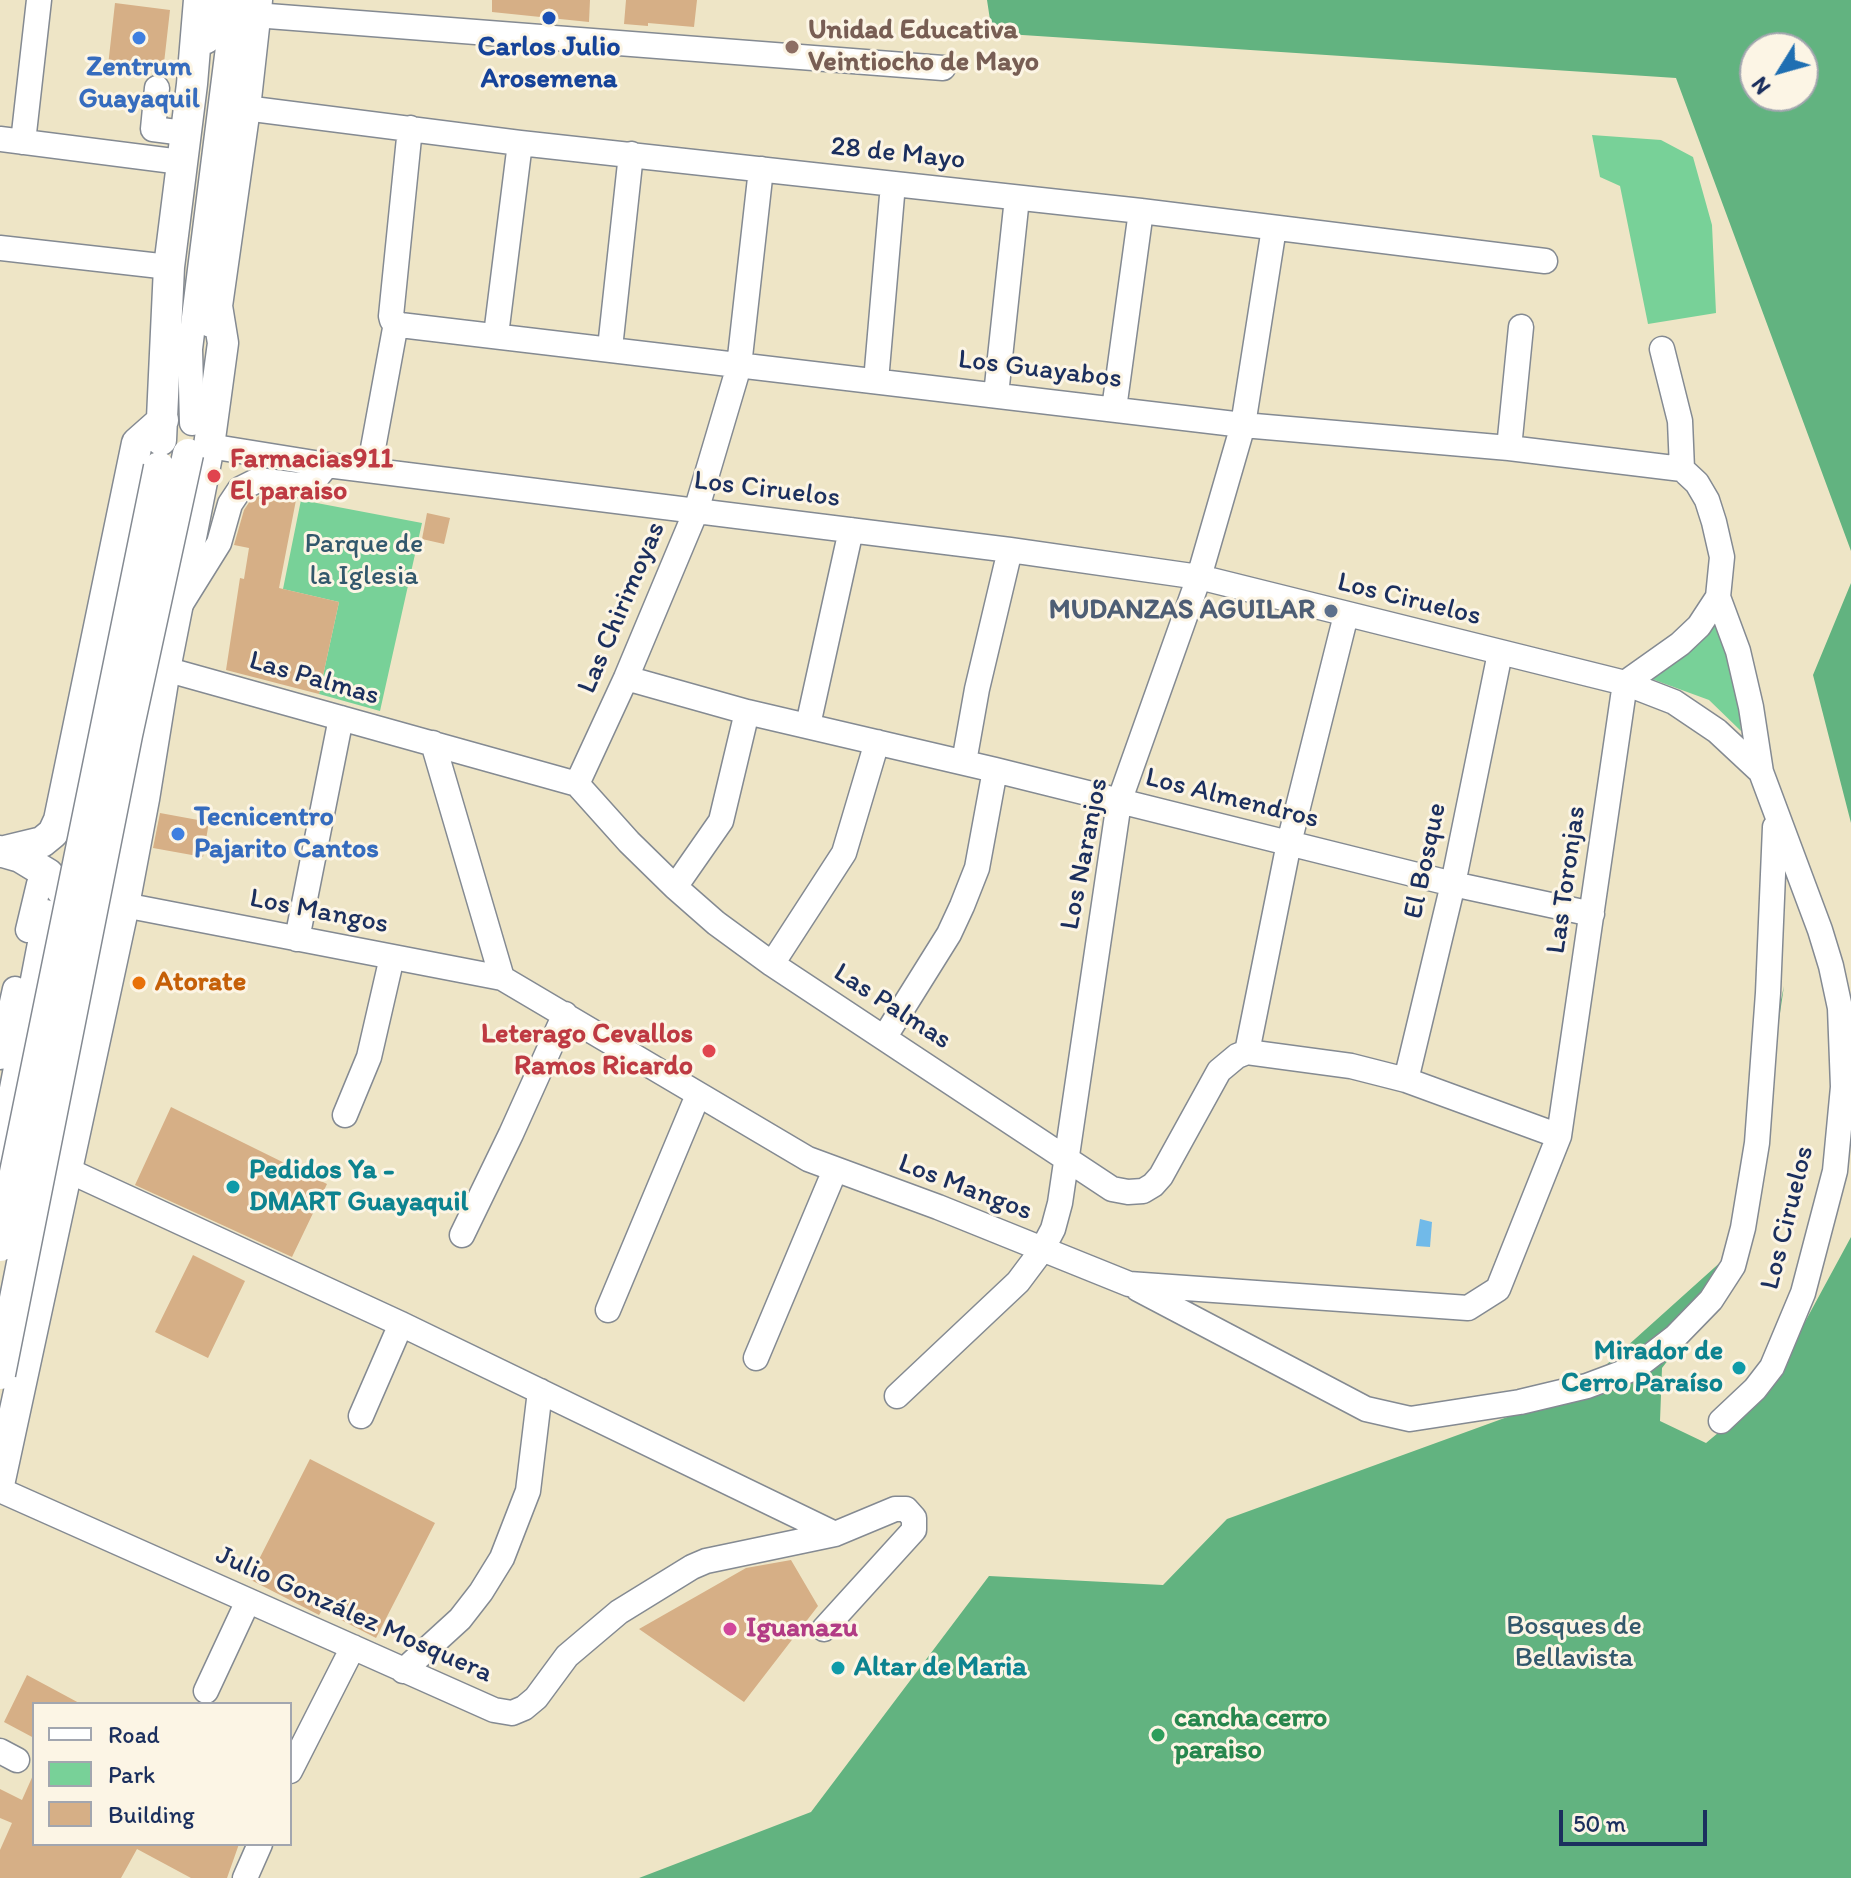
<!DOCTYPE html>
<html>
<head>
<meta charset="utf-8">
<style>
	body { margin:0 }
	#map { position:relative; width:1851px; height:1878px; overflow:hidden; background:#eee5c6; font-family:Itim,sans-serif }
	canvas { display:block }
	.legend { position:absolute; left:32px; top:1702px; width:260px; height:144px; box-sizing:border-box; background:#fcf5e5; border:2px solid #a2a6af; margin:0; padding:10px 14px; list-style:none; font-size:24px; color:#1b2f5e }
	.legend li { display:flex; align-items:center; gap:16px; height:40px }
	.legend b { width:40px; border:2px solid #a2a6af }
	.north { position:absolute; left:1739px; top:32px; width:80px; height:80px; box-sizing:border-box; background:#fcf5e5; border:2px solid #a2a6af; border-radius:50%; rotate:233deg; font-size:22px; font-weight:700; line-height:32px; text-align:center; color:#1b2f5e }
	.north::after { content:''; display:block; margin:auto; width:28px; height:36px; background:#1f6fb2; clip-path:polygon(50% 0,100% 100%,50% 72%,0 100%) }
	.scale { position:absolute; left:1559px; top:1810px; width:148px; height:36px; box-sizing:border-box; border:4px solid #1b2f5e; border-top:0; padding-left:10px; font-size:24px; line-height:28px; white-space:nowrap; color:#1b2f5e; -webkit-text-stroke:6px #fcf5e5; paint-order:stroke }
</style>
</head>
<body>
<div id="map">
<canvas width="1851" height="1878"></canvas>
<ul class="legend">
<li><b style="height:10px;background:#fff"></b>Road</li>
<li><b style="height:22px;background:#78d198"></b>Park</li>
<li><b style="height:22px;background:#d6af86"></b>Building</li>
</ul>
<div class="north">N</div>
<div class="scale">50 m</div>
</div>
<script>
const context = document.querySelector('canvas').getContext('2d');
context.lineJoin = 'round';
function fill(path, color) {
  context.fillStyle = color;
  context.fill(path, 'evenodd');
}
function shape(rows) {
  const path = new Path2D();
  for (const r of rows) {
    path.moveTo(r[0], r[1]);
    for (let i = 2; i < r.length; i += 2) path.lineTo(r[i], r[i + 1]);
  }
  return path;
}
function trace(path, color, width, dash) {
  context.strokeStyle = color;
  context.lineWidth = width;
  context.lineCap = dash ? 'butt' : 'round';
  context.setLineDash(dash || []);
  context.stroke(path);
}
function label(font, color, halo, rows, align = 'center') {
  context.font = font + ' Itim,sans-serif';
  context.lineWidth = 6;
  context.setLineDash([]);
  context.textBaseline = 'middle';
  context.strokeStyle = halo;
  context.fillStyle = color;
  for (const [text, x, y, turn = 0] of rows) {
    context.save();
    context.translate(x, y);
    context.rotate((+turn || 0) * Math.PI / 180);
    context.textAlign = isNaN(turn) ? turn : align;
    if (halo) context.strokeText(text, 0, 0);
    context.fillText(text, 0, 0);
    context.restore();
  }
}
const green = shape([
	[1592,135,1661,140,1693,157,1712,225,1716,313,1648,324,1620,186,1600,177],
	[301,500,422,523,380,711,319,694,339,602,283,589],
	[1718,616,1737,682,1741,731,1709,700,1649,678]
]);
const forest = shape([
	[987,0,1851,0,1851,551,1676,78,992,33],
	[1755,48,1803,48,1803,96,1755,96],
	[1851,583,1851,823,1813,675],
	[1784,986,1743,1263,1662,1368,1660,1421,1706,1443,1767,1392,1851,1237,1851,1878,639,1878,811,1812,989,1576,1163,1585,1227,1519,1576,1392,1724,1259]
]);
const water = shape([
	[1420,1219,1432,1222,1430,1247,1416,1246]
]);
const building = shape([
	[492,0,590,0,589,22,492,12],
	[626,0,697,0,694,27,648,23,648,26,624,24],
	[115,3,170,10,163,72,108,66],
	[261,495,296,500,279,588,339,602,319,694,226,670,240,578,244,579,249,548,234,545,244,510,250,501],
	[427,513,450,518,444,544,422,539],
	[160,813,209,822,203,857,153,848],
	[171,1107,327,1184,292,1257,135,1185],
	[193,1255,245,1281,208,1358,155,1332],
	[310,1459,435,1523,376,1638,322,1610,319,1615,249,1579],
	[791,1560,818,1606,744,1702,639,1629,746,1568],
	[27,1675,81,1704,34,1704,34,1738,4,1722],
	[34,1773,34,1844,239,1844,227,1878,191,1878,137,1849,121,1878,0,1878,0,1850,12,1823,0,1818,0,1789,22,1800]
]);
const minor = shape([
	[255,15,943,68],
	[207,41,214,0],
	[157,88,153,129,184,133,188,115],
	[245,108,520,143,1141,211,1545,261],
	[410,128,391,316,392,320,400,325,1243,425,1509,448,1682,469],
	[0,139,181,162],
	[23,142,39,0],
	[0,248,169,267],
	[496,335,520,143],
	[610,348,631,154],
	[1662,349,1680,421,1682,469],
	[876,381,893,184],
	[996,395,1017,198],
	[1114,409,1141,211],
	[192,423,190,349,234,0],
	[209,446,327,465,1010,550,1199,577,1625,683,1674,702,1717,731,1761,772,1820,930,1831,966,1840,1008,1843,1087,1835,1171,1803,1293,1772,1367,1755,1389,1721,1421],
	[1509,448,1521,327],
	[369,470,396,323],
	[1718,597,1738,651,1751,707,1761,772],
	[181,604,219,543,230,504,240,489,258,480,298,485,312,483,327,465],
	[165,669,577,784,629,842,675,887,716,923,772,964,1112,1189,1128,1192,1143,1191,1153,1185,1161,1176,1219,1071,1237,1056,1247,1052,1351,1066,1406,1080,1559,1136],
	[626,678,747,712,995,770,1453,884,1592,914],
	[808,725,851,530],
	[433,743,502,978,808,1159,938,1207,1129,1284,1468,1308,1498,1289,1559,1136,1625,683,1680,644,1699,626,1718,597,1722,557,1714,522,1707,500,1697,483,1682,469],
	[964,762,977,689,1010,550],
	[577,784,626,678,696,511,739,366,761,169],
	[675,887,721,821,747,712],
	[124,905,502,978],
	[28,930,39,884],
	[297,939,341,718],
	[772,964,844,853,877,742],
	[884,1038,949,934,962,906,977,868,995,770],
	[1247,1052,1289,843,1346,615],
	[0,1057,15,989],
	[1406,1080,1453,884,1500,653],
	[345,1115,369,1057,392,957],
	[0,1151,46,912],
	[65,1169,401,1324,835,1534],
	[462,1235,511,1134,565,1014],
	[1138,1289,1366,1409,1410,1419,1520,1402,1587,1386,1635,1368,1675,1337,1711,1300,1733,1266,1743,1228,1757,1143,1768,993,1775,827],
	[608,1310,698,1095],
	[756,1358,835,1170],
	[897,1396,1018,1282,1042,1250,1053,1229,1060,1203,1119,802,1199,577,1243,425,1274,228],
	[361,1416,401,1324],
	[0,1490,494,1710,512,1713,524,1708,536,1698,567,1656,619,1612,692,1567,706,1561,835,1534,895,1509,906,1509,914,1518,914,1530,824,1629],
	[403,1671,460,1619,481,1592,502,1558,528,1491,540,1391],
	[206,1691,248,1601],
	[0,1751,17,1760],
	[290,1771,353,1647],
	[245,1878,260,1844]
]);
const major = shape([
	[211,322,217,306,245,108,257,0],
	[161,440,169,267,192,84,199,0],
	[0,851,20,857,48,874,63,892,78,921],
	[1,852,42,842,53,833,59,820,137,443,163,420],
	[0,1480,124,905,144,799,165,669,209,446,223,343,217,306]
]);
const majorBridge = shape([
	[0,1246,159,467],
	[0,1374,127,735,188,454]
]);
const markers = [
	[549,18,8,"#1a4fb4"],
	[139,38,8,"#3f7fe0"],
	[792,47,8,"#8d6e63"],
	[214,476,8,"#e0444e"],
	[1331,611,8,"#5c6f8a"],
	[178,834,8,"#3f7fe0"],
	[139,983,8,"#e8710a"],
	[709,1051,8,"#e0444e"],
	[233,1187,8,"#0f9aa8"],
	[1739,1368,8,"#0f9aa8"],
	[730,1629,8,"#d1479c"],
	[838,1668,8,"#0f9aa8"],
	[1158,1735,8,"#2e9e5b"]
];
const educationNames = [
	["Unidad Educativa",808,31],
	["Veintiocho de Mayo",808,63]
];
const transitNames = [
	["Carlos Julio",549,48],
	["Arosemena",549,80]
];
const shopNames = [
	["Zentrum",139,68],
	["Guayaquil",139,100],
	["Tecnicentro",194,818,"left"],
	["Pajarito Cantos",194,850,"left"]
];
const streetNames = [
	["28 de Mayo",898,154,6],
	["Los Guayabos",1040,370,7],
	["Los Ciruelos",767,490,7],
	["Los Ciruelos",1409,600,14],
	["Las Chirimoyas",622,608,-67],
	["Las Palmas",314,679,16],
	["Los Almendros",1232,799,14],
	["Los Naranjos",1085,854,-79],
	["El Bosque",1426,861,-78],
	["Las Toronjas",1567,880,-82],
	["Los Mangos",319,912,11],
	["Las Palmas",892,1007,33],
	["Los Mangos",965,1188,21],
	["Los Ciruelos",1788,1218,-76],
	["Julio González Mosquera",354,1615,24]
];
const healthNames = [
	["Farmacias911",230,460],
	["El paraiso",230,492],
	["Leterago Cevallos",693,1035,"right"],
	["Ramos Ricardo",693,1067,"right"]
];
const parkNames = [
	["Parque de",364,545],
	["la Iglesia",364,577],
	["Bosques de",1574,1627],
	["Bellavista",1574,1659]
];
const serviceNames = [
	["MUDANZAS AGUILAR",1315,611]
];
const foodNames = [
	["Atorate",155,983]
];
const cultureNames = [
	["Pedidos Ya -",249,1171],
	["DMART Guayaquil",249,1203],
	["Mirador de",1723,1352,"right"],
	["Cerro Paraíso",1723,1384,"right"],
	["Altar de Maria",854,1668]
];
const hotelNames = [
	["Iguanazu",746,1629]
];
const leisureNames = [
	["cancha cerro",1174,1719],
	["paraiso",1174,1751]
];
fill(green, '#78d198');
fill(forest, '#62b380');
fill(water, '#71bae9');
fill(building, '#d6af86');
trace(minor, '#848a92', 27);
trace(major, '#848a92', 33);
trace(minor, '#fff', 24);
trace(major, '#fff', 30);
trace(majorBridge, '#848a92', 33, []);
trace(majorBridge, '#fff', 30);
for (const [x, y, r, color] of markers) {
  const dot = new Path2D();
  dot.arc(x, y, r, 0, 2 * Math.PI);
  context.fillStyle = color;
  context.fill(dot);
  trace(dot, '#fcf5e5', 3);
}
label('bold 28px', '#785e54', '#fcf5e5', educationNames, 'left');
label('bold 28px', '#164399', '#fcf5e5', transitNames);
label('bold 28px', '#366cbe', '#fcf5e5', shopNames);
label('28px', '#1b2f5e', '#fcf5e5', streetNames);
label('bold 28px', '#be3a42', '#fcf5e5', healthNames, 'left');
label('28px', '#32586c', '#fcf5e5', parkNames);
label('bold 28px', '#4e5e75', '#fcf5e5', serviceNames, 'right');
label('bold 28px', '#c56008', '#fcf5e5', foodNames, 'left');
label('bold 28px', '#0d838f', '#fcf5e5', cultureNames, 'left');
label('bold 28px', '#b23c85', '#fcf5e5', hotelNames, 'left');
label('bold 28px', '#27864d', '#fcf5e5', leisureNames, 'left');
</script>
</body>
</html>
